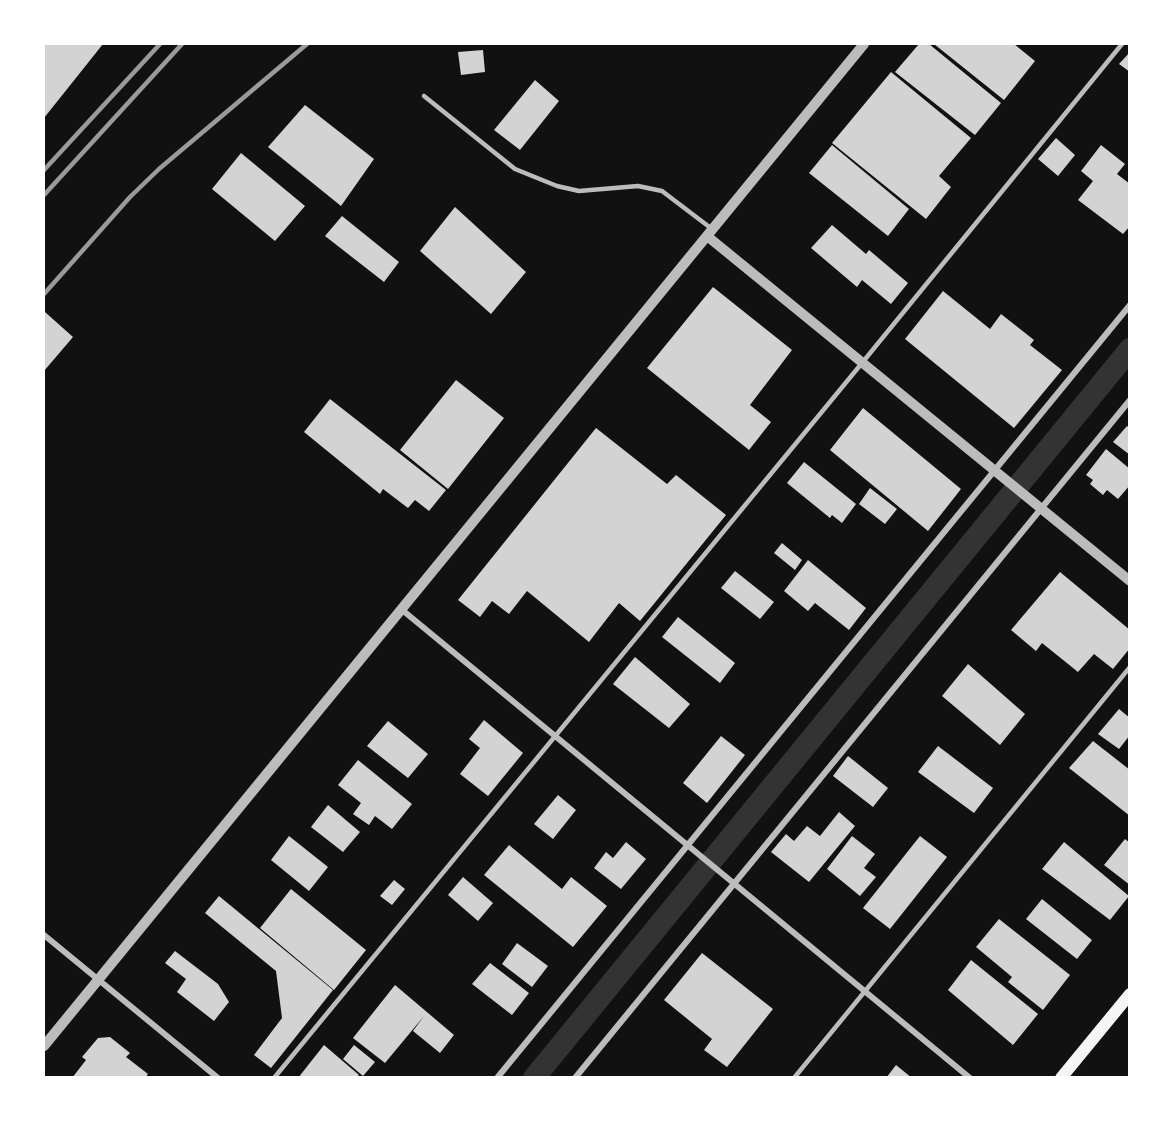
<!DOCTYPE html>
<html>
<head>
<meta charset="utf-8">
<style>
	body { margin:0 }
	#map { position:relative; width:1173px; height:1121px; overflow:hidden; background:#111; font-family:Cabin,sans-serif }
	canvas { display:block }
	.frame { position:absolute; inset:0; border:45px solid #fff; pointer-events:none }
</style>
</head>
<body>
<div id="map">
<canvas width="1173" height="1121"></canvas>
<div class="frame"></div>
</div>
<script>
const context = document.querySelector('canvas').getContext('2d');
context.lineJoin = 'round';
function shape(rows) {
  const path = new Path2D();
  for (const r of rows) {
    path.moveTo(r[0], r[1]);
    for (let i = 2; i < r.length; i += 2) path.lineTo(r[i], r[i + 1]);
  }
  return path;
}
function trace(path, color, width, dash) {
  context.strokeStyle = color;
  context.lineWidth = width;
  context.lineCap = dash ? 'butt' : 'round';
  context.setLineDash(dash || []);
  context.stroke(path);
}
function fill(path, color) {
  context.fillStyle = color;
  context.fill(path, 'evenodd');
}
const canal = shape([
	[534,1078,1130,349]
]);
const building = shape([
	[44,44,103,44,44,118],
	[919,44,929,44,1001,103,975,135,895,72],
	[934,44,1014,44,1035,61,1004,100],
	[483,50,485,72,461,75,458,52],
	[1130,52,1130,72,1119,64],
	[891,72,971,138,939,176,951,187,926,219,832,143],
	[535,80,559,101,520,150,494,130],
	[305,105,374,159,341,206,268,147],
	[1056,138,1075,155,1058,176,1038,159],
	[832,145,909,209,888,236,809,173],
	[1101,145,1125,164,1117,174,1130,184,1130,226,1123,234,1078,200,1093,181,1081,171],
	[241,153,305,206,275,241,212,189],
	[455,207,526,272,491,314,420,251],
	[342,216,399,262,384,282,325,236],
	[832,225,866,254,869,250,908,283,891,304,862,280,857,287,811,248],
	[713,287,792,350,750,405,771,422,749,450,647,368],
	[943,291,990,329,1001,314,1034,340,1030,345,1062,370,1014,428,905,339],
	[45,312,73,337,44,371,44,314],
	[456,380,504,418,448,489,400,450],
	[330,399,446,490,429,511,415,500,408,508,383,489,380,494,304,432],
	[863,408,961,489,928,531,830,450],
	[1127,426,1130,428,1130,455,1113,442],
	[596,428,667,484,676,475,726,515,640,621,619,603,589,642,527,591,509,614,492,601,480,617,458,600],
	[1106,449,1130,469,1130,485,1118,499,1107,490,1103,495,1090,484,1093,480,1086,475],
	[804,462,856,504,842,523,832,515,830,518,787,483],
	[870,488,897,509,885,524,859,504],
	[782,543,802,560,795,570,774,553],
	[808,560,866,608,849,630,815,603,808,611,784,591],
	[735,571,774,602,760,619,721,588],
	[1060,572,1130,630,1130,648,1113,669,1094,654,1078,672,1042,643,1036,651,1011,630],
	[678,617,735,663,720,683,662,637],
	[635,657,690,704,669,728,613,684],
	[968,664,1025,714,1000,745,942,696],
	[1119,709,1130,718,1130,735,1119,749,1098,734],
	[484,720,523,753,488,796,460,774,480,748,469,739],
	[388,721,428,754,408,778,367,746],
	[721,736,745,755,707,803,683,783],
	[1093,741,1130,770,1130,816,1069,768],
	[938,746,993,788,974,813,918,772],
	[848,756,888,788,873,807,833,776],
	[358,760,412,804,392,829,375,816,369,825,353,814,361,803,338,785],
	[558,795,576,810,553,839,534,824],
	[328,805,360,832,343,852,311,827],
	[839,812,855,826,809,882,771,852,786,834,794,841,807,826,820,836],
	[289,836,328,867,309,891,271,860],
	[852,836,875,854,864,868,876,877,860,896,827,869],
	[920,836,947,857,890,929,863,908],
	[1125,839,1130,843,1130,885,1104,865],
	[626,842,646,859,621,889,594,868,606,852,613,858],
	[1064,842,1129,896,1110,920,1042,869],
	[509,845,562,889,571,877,607,906,573,947,484,875],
	[463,877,493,903,478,921,448,895],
	[394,880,405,889,392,905,380,896],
	[291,889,366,950,334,990,260,928],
	[219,896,333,990,271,1068,254,1055,282,1018,276,971,205,913],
	[1042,899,1092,940,1077,959,1026,919],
	[999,919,1070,975,1043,1010,1008,982,1012,977,976,947],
	[517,943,548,966,532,987,502,964],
	[175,951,218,984,229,1002,214,1021,177,992,186,979,165,963],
	[702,953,773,1009,727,1067,704,1050,712,1039,664,1000],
	[971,960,1038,1014,1013,1045,948,990],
	[490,963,529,993,512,1015,472,984],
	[395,985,454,1035,440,1053,413,1031,424,1016,385,1063,353,1038],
	[110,1037,130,1053,126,1057,148,1074,145,1078,72,1078,86,1060,82,1057,98,1038],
	[324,1045,359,1075,356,1078,298,1078],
	[354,1045,375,1062,363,1076,343,1059],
	[896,1065,912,1078,886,1078]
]);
const service = shape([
	[424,96,515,169,557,186,579,191,638,186,662,191,712,229],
	[274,1078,862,363,1122,44],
	[794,1078,1130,667]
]);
const minor = shape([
	[401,609,970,1078],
	[44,935,218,1078],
	[497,1078,1130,305],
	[575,1078,1130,400]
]);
const tertiary = shape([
	[707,236,1130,581],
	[44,1046,864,44]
]);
const secondary = shape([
	[1061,1078,1130,994]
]);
const rail = shape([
	[44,170,160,44],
	[44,195,182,44],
	[44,294,130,197,159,169,307,44]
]);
trace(canal, '#333', 22);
fill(building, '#d3d3d3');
trace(service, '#bcbcbc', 4.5);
trace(minor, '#bcbcbc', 6);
trace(tertiary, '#bcbcbc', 10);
trace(secondary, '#f5f5f5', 12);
trace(rail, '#9a9a9a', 4.5);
</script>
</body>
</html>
